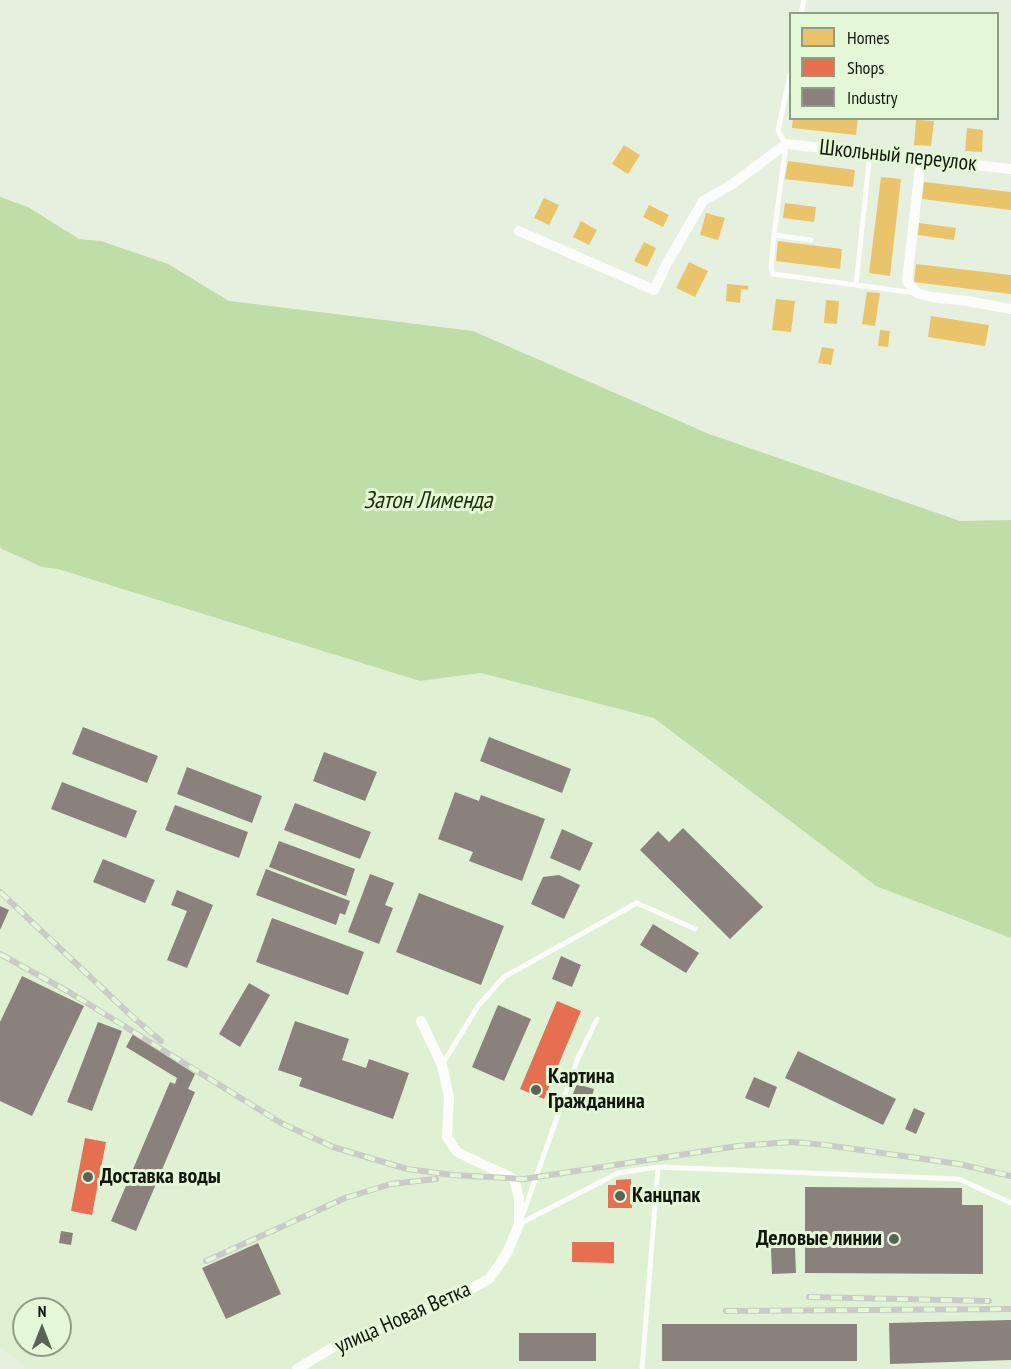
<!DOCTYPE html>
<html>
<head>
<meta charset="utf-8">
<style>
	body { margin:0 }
	#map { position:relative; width:1011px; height:1369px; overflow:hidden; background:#e5f0de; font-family:"PT Sans Narrow",sans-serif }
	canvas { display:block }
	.legend { position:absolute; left:789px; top:12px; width:210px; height:108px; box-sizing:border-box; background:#e4f7d7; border:2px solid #909d86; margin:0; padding:8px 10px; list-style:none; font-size:18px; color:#11170c }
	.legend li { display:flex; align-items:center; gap:12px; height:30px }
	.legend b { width:30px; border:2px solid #909d86 }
	.north { position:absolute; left:12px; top:1297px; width:60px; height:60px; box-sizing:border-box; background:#e4f7d7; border:2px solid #909d86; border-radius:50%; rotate:0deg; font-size:16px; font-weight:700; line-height:24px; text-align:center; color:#11170c }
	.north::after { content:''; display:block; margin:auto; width:21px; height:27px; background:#5b6356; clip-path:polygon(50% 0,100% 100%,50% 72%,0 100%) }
</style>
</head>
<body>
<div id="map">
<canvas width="1011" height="1369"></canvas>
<ul class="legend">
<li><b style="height:16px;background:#e9c46a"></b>Homes</li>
<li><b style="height:16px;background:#e76f51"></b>Shops</li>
<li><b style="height:16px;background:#8a817c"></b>Industry</li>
</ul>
<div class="north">N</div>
</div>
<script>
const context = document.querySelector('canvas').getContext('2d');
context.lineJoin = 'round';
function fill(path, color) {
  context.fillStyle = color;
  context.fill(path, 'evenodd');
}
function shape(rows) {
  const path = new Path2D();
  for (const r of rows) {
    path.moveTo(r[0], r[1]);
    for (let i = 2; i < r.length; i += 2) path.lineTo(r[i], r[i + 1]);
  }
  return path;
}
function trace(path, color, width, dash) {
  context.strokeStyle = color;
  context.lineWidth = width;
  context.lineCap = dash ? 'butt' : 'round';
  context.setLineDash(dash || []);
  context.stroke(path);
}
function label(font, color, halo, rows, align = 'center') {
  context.font = font + ' "PT Sans Narrow",sans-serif';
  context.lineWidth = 6;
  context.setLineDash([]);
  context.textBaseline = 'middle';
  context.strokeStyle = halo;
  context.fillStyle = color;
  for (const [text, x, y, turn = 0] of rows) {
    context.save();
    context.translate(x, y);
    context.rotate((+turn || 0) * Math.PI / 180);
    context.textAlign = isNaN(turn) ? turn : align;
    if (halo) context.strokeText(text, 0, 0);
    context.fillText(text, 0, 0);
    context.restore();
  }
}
const built = shape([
	[0,548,42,567,58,569,420,681,481,673,655,718,876,886,1011,938,1011,1369,29,1369,0,1346],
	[24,1309,60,1309,60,1345,24,1345]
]);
const water = shape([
	[0,197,28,207,79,239,101,241,168,264,229,301,473,331,709,434,960,521,1011,520,1011,938,876,886,654,718,481,673,420,681,58,569,42,567,2,549,0,547]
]);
const homes = shape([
	[793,118,858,118,856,135,792,128],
	[916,120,934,121,931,146,914,145],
	[967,128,983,130,982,152,965,151],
	[624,145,640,155,628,174,612,164],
	[788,161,855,170,853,187,785,179],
	[881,177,901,179,890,276,869,273],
	[924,182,1011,192,1011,210,922,199],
	[544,198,559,205,549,225,534,218],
	[785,203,816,207,814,222,783,218],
	[649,205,669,215,663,227,643,217],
	[706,213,725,218,718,240,700,235],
	[581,221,597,230,589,245,573,237],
	[919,223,956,228,954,240,918,235],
	[778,241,842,249,840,269,776,261],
	[644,242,656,248,647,267,634,261],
	[689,262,708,271,695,297,676,288],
	[916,264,1011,275,1011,294,914,282],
	[727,284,748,286,748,290,741,289,740,303,726,301],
	[867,292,880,293,875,326,862,324],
	[776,299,795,301,791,332,772,330],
	[826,300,839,301,837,324,824,323],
	[931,316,989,325,985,346,928,337],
	[880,330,890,331,888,347,878,346],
	[822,347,834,349,831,365,818,363]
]);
const shops = shape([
	[557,1001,581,1011,544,1099,520,1089],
	[85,1138,106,1142,92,1215,71,1211],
	[631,1179,632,1208,608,1208,608,1185,616,1185,616,1180],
	[572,1242,614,1242,614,1263,572,1262]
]);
const industry = shape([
	[83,727,158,756,147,783,72,754],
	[489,737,571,769,562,793,480,761],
	[324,752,377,772,365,801,313,781],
	[187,767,262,796,252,823,177,794],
	[62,782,137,811,126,838,51,809],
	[455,792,479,801,481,795,545,819,522,881,469,861,473,852,438,839],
	[295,803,371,832,360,859,284,830],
	[175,805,248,832,239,858,165,830],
	[683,828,763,907,730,939,640,850,658,831,669,842],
	[562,829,593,843,580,871,550,858],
	[279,841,355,869,346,896,269,867],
	[103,859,155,880,145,903,93,882],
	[266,869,350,901,345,915,340,913,336,925,256,895],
	[370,874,394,883,385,905,393,908,379,944,348,932],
	[559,875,580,885,564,919,531,904,543,877],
	[177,890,213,905,187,968,167,960,187,911,171,905],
	[419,893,504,926,481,985,396,952],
	[0,906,9,910,0,930],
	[272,918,364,952,348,995,256,962],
	[653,924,699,953,686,973,640,945],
	[561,956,581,965,572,987,552,979],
	[22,976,84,1006,32,1116,0,1101,0,1022],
	[249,983,270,995,240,1047,219,1034],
	[498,1005,531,1019,504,1081,472,1067],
	[295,1021,349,1039,342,1060,366,1068,369,1059,409,1073,393,1119,299,1086,302,1078,278,1070],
	[98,1022,122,1031,92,1111,67,1102],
	[133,1034,195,1074,188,1089,195,1092,136,1231,111,1221,170,1082,175,1084,177,1078,126,1047],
	[798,1051,896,1099,883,1125,785,1078],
	[754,1077,777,1087,769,1108,745,1098],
	[577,1084,594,1089,589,1107,570,1101],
	[914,1108,925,1113,916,1134,905,1129],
	[805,1187,962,1188,962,1205,983,1205,983,1274,805,1273],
	[61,1231,73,1233,71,1245,59,1243],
	[258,1243,281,1294,226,1319,202,1268],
	[771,1248,795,1248,796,1273,772,1274],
	[1011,1320,1011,1360,890,1364,889,1323],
	[662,1324,857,1324,857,1361,662,1361],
	[519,1333,596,1333,596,1361,519,1361]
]);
const service = shape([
	[801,14,804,0],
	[790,75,778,131,786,144,774,235,811,240],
	[774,235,771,266,773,274,916,293],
	[856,285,870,153],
	[442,1065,478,1006,504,977,637,903,695,929],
	[523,1214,578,1058,597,1019],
	[519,1224,618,1173,658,1167,959,1179,1011,1203],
	[642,1369,658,1167]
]);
const minor = shape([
	[921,159,907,281,917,293,931,297,967,301,1011,309],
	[519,231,654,290,667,263,703,201,734,183,786,144,1011,169],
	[297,1369,335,1346,453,1300,490,1278,507,1253,519,1224,519,1198,514,1179,457,1152,447,1137,449,1097,442,1065,421,1021]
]);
const rail = shape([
	[0,892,136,1020,161,1041],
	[0,954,69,992,281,1123,333,1147,407,1169,453,1175,524,1179,738,1146,792,1142,826,1145,959,1164,1011,1176],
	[206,1261,345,1198,391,1184,436,1179],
	[809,1297,989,1301],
	[726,1311,1011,1309]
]);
const markers = [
	[536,1090,6,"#5b6356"],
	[88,1177,6,"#5b6356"],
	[620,1196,6,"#5b6356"],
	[894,1239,6,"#5b6356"]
];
const streetNames = [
	["Школьный переулок",898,156,6],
	["улица Новая Ветка",403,1318,-24]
];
const poiNames = [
	["Картина",548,1077],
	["Гражданина",548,1102],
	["Доставка воды",100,1177],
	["Канцпак",632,1196],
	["Деловые линии",882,1239,"right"]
];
const waterNames = [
	["Затон Лименда",428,501]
];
fill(built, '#dff1d2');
fill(water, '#bedda7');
fill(homes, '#e9c46a');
fill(shops, '#e76f51');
fill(industry, '#8a817c');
trace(service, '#fbfdfa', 5);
trace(minor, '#fbfdfa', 10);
trace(rail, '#c8cbc6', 6);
trace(rail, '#e4f7d7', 4, [11]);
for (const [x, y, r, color] of markers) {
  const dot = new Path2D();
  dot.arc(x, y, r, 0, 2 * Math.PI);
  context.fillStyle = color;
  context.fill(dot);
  trace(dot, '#e4f7d7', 2);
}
label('22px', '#11170c', '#e4f7d7', streetNames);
label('bold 22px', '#11170c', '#e4f7d7', poiNames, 'left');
label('italic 24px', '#1a3200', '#e4f7d7', waterNames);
</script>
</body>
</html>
